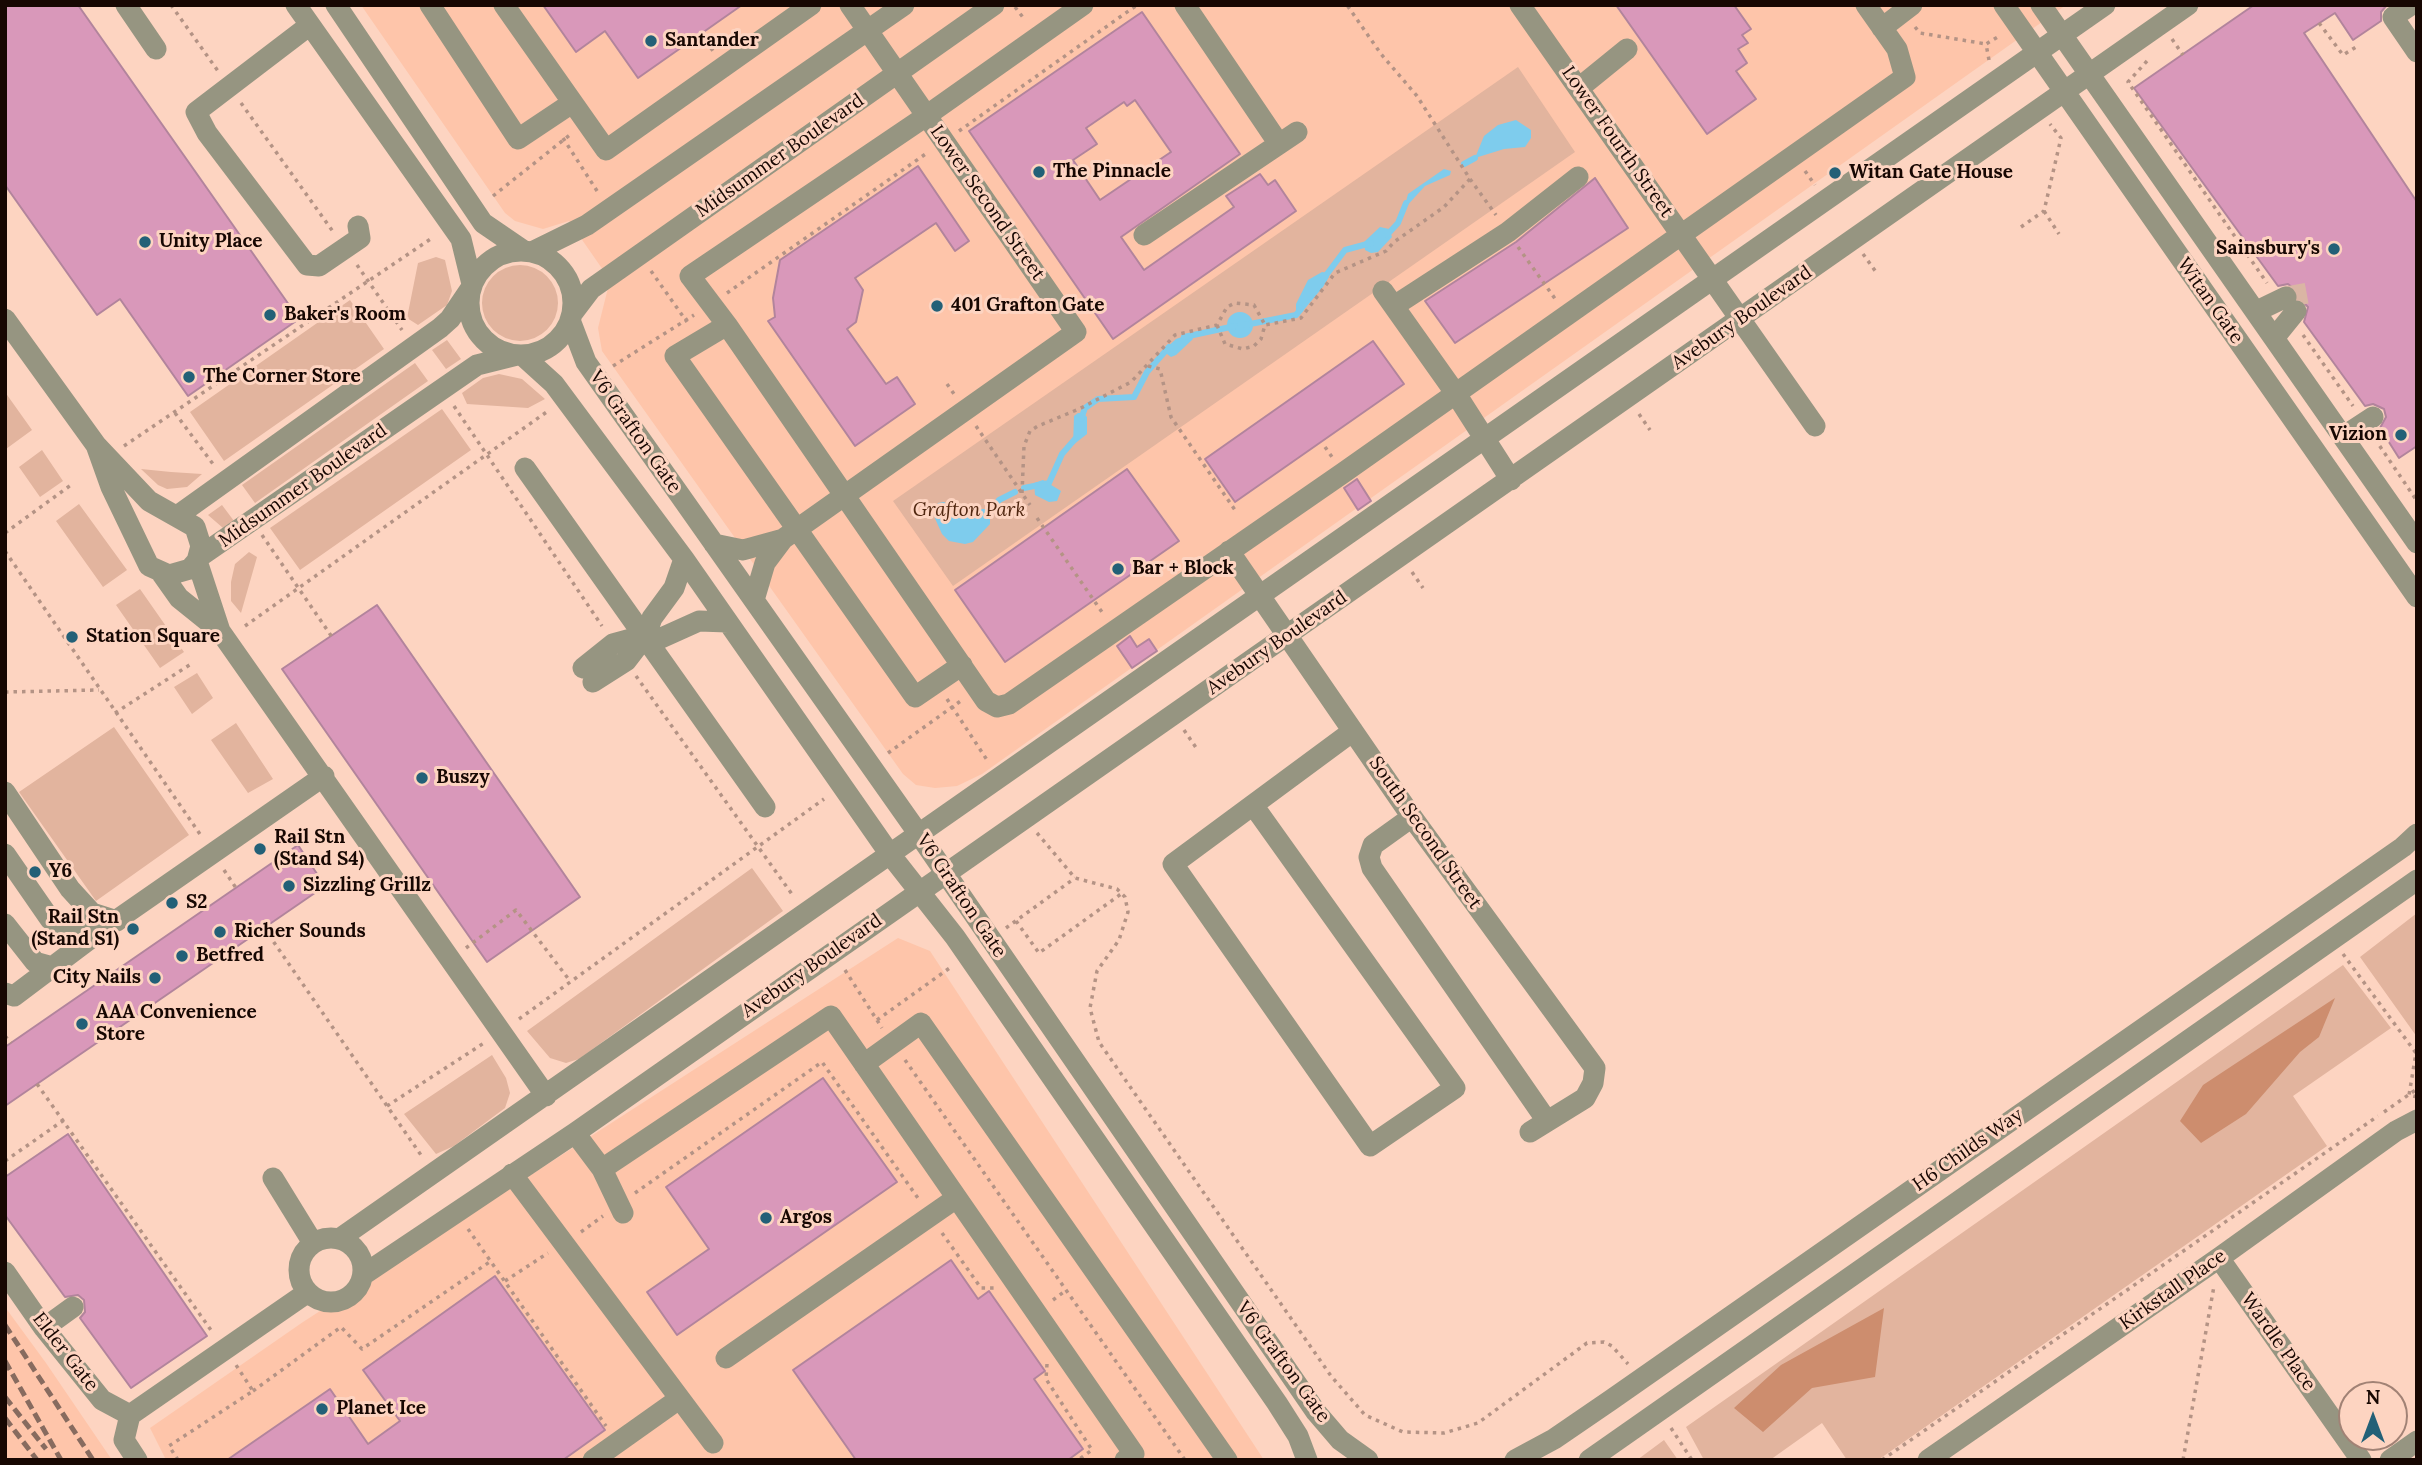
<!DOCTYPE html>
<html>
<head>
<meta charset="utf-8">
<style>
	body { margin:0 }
	#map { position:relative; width:2422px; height:1465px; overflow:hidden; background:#fdd4c1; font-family:Lora,serif }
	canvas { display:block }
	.frame { position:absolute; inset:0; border:7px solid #170702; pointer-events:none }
	.north { position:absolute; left:2338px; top:1381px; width:70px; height:70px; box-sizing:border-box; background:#fdd4c1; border:2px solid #a18275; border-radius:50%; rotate:0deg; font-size:19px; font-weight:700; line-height:28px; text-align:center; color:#170702 }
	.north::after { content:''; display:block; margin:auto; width:24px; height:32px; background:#236077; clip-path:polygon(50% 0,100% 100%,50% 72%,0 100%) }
</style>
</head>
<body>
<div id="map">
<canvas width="2422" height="1465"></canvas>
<div class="frame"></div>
<div class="north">N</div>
</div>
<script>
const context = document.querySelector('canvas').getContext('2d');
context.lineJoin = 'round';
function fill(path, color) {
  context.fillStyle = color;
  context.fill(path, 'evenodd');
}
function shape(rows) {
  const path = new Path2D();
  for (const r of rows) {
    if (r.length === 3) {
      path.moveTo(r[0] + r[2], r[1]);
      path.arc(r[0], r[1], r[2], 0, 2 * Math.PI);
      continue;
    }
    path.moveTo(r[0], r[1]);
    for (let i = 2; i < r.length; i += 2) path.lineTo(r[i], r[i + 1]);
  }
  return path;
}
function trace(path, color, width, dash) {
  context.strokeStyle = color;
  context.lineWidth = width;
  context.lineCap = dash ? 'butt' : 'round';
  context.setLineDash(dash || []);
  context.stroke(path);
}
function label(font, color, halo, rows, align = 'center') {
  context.font = font + ' Lora,serif';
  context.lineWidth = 6;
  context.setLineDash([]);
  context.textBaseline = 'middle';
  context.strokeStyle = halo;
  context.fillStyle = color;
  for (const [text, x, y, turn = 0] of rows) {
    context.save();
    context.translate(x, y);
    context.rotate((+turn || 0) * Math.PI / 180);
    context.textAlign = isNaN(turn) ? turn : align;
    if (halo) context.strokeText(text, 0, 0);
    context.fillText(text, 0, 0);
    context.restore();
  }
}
const built = shape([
	[361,5,2066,5,982,774,957,786,935,788,916,785,903,774,602,351,598,328,610,280,569,221,543,229,515,221,505,213],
	[898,938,930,951,1264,1460,166,1460,150,1428,303,1322],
	[5,1307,46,1363,112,1460,5,1460]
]);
const green = shape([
	[1518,67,1575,152,953,586,893,501],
	[436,257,445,260,452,291,447,305,418,325,407,318,418,263],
	[520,303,38],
	[350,300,384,349,224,461,190,412],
	[447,340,461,359,446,369,432,350],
	[415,363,428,381,255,503,242,485],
	[499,374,522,379,545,399,528,408,467,404,462,393,483,378],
	[5,392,32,430,6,449,5,448],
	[442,409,471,450,300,570,270,528],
	[42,450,63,481,40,497,19,467],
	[141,469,171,472,202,474,187,487,167,489,158,485],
	[79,504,127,570,103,587,56,521],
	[222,505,234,521,223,528,208,515],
	[249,552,257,557,241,613,231,601,231,582,235,564],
	[140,589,184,652,160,668,116,605],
	[197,673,213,698,192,714,174,687],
	[236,723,273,779,248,793,211,740],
	[114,727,189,835,96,901,19,792],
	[752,868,783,911,579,1059,566,1063,550,1058,527,1031],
	[2417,913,2417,1037,2360,957],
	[2343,965,2391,1028,2293,1096,2327,1146,1878,1460,1847,1460,1822,1423,1770,1460,1704,1460,1686,1427],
	[492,1055,506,1078,510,1093,505,1108,454,1146,436,1154,404,1114],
	[1664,1440,1678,1460,1637,1460]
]);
const forest = shape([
	[2335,998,2319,1037,2300,1052,2246,1114,2201,1143,2180,1121,2203,1085],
	[1884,1308,1875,1377,1812,1388,1763,1432,1734,1408,1781,1365]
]);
const water = shape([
	[1516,120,1531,130,1531,138,1525,147,1504,149,1475,158,1484,136,1498,125],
	[1444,169,1451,171,1450,175,1425,186,1404,209,1408,194],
	[1380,227,1389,229,1392,237,1378,252,1371,253,1365,250,1364,242],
	[1322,272,1328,273,1329,277,1323,287,1302,312,1296,315,1296,304,1308,280],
	[1240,325,13],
	[1190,334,1193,339,1176,355,1171,357,1163,351,1176,339],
	[1078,413,1083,413,1087,417,1087,434,1073,445,1074,416],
	[1043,480,1061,491,1057,501,1049,502,1035,495,1034,483],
	[944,502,966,515,974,509,986,509,990,513,990,524,973,542,965,544,949,541,942,534,933,514,938,503]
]);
const stream = shape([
	[1464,164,1475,158],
	[1387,235,1398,223,1406,203],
	[1324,278,1345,250,1371,243],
	[1245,325,1296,315,1301,309],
	[1184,337,1235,326],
	[1081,419,1085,408,1098,399,1134,397,1147,372,1169,347],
	[1024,488,1049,483,1062,454,1075,439],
	[990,513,999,500,1015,492]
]);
const building = shape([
	[5,5,78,5,299,319,188,396,120,299,97,315,5,185,5,5],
	[543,5,742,5,638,78,605,31,576,52,543,5],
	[1616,5,1734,5,1751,29,1742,35,1748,43,1738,49,1747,63,1736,71,1756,99,1707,134,1616,5],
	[2254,5,2387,5,2381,12,2381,21,2353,40,2335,13,2304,33,2417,202,2417,446,2399,458,2380,428,2386,417,2384,409,2373,404,2365,406,2304,322,2308,307,2299,298,2297,291,2288,284,2278,286,2134,88,2254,5],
	[1142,12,1240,154,1121,237,1144,270,1234,207,1226,196,1260,174,1268,185,1275,180,1296,211,1113,339,969,131,1142,12],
	[1135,100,1171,152,1100,200,1073,160,1097,144,1086,128,1124,102,1127,106,1135,100],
	[918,166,969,241,955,251,936,223,855,278,863,290,856,322,847,329,886,384,897,377,915,404,855,446,768,321,775,317,773,298,780,260,918,166],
	[1595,178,1628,228,1455,343,1425,301,1516,242,1595,178],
	[1373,341,1404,384,1235,502,1205,459,1373,341],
	[1127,469,1179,541,1005,662,955,590,1127,469],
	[1357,479,1371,501,1358,510,1344,488,1357,479],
	[377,605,580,897,487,962,282,669,377,605],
	[1130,636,1137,647,1149,639,1157,651,1132,668,1117,646,1130,636],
	[298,845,325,886,5,1106,5,1047,298,845],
	[823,1078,897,1182,677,1335,647,1292,709,1249,666,1187,823,1078],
	[68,1134,207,1336,131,1388,80,1318,85,1312,84,1300,78,1295,65,1297,5,1215,5,1177,68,1134],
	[951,1260,978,1299,989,1291,1045,1371,1034,1379,1083,1449,1068,1460,856,1460,793,1370,951,1260],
	[495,1276,605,1430,563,1460,227,1460,330,1389,368,1444,400,1421,363,1370,495,1276]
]);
const minorTunnel = shape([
	[2286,297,2308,293]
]);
const path = shape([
	[171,5,218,71],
	[1015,7,1025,20],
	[2319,23,2343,55,2356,47],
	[1915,27,1920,33,1986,44],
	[2172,39,2183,55],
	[706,41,713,51],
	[1989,60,1986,44,2001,35],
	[2147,61,2128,82,2267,283],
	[241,103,334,233],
	[959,131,1137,5],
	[563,138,599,194],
	[1805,171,1815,185],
	[1470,179,1496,215],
	[493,196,571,134],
	[2044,211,2059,234],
	[2021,227,2044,211,2061,138,2050,124],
	[1518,247,1556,300],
	[1863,254,1876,272],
	[357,265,402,330],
	[651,271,687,322],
	[727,293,927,153],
	[1217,325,1225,344,1243,349,1254,346,1261,339,1265,325,1301,318,1335,273,1386,251,1394,242,1444,207,1470,179,1417,96,1381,54,1347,5],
	[2303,335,2353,406],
	[613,366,694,315],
	[1148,366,1160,369,1171,417,1235,510],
	[947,384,954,394],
	[454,406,602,626],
	[175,413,213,464],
	[1639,414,1650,430],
	[976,426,1030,505],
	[2375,439,2417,501],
	[124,446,432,238],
	[1325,447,1332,457],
	[1022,493,1024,446,1030,431,1038,426,1079,409,1131,382,1175,335,1217,325,1227,307,1235,303,1254,305,1265,325],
	[1037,518,1104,615],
	[5,533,71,485],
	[262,535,332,637],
	[5,551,202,837],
	[1412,572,1423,588],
	[245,626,548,411],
	[636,676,794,897],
	[5,692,99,690],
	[947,699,989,763],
	[115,713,191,664],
	[1184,730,1197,749],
	[888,753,962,700],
	[1037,833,1075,878,1117,889,1125,897,1128,912,1119,940,1097,971,1090,1008,1099,1042,1331,1376,1365,1415,1403,1432,1444,1433,1478,1423,1587,1343,1604,1342,1612,1346,1628,1364],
	[224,870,236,888],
	[1016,921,1039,953,1121,894],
	[264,928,423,1158],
	[1006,928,1075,878],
	[466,948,516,910,570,981],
	[2343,954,2416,1053,2409,1095,2417,1097],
	[845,970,882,1028],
	[519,1019,824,799],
	[877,1020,951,967],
	[5,1036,11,1043],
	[905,1060,1185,1460],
	[37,1084,213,1333],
	[387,1106,484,1043],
	[2384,1112,2417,1089],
	[5,1161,64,1120],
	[635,1193,822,1062,920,1201],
	[468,1229,606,1426],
	[581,1232,603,1216],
	[942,1233,981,1288,994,1288],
	[505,1281,548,1253],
	[1053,1300,1065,1291],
	[1047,1364,1046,1379,1092,1450,1078,1460],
	[253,1391,341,1327,362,1349,491,1261],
	[1671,1428,1692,1460],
	[178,1460,169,1446,253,1391,236,1365],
	[1882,1460,2378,1116],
	[2183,1460,2214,1286]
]);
const minor = shape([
	[126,5,156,49],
	[296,5,461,239,472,284],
	[336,5,483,223,524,251],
	[430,5,518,139,572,103],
	[504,5,606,150,811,5],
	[1083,5,916,123,690,276,727,325,986,701,997,707,1009,704,1343,473,1905,77,1897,49,1866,5],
	[1185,5,1279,144],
	[1520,5,1815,426],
	[2004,5,2417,597],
	[2041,5,2417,543],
	[2411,5,2393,17,2417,52],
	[310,25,196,112,207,133,307,265,319,266,360,238,358,226],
	[1882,28,1912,5],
	[1579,88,1627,49],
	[1144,235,1297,132],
	[521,303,52],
	[532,252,587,225,904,5],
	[1383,291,1456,394,1511,480],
	[1394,306,1508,232,1578,177],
	[2257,311,2286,297],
	[572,314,591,289,994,5],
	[5,319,96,445,149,501,195,527,201,546,197,561,190,569,169,575,149,566,111,487,96,445],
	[570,320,586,362,918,833,1316,1412,1340,1440,1368,1460],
	[727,325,675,356,915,697,962,665],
	[2275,337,2296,311],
	[522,355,554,384,684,559,889,853,955,937,1277,1403,1298,1436,1307,1460],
	[2344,436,2373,417],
	[525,468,765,807],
	[177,516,440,328,450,319,471,288],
	[714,544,743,550,783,539,1076,332,850,5],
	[1229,551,1412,817,1595,1068,1593,1083,1585,1098,1530,1132],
	[199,557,477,365,517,355],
	[197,561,220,631],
	[162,574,179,598,220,631,546,1096],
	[754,600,765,563,783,539],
	[583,668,613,644,646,635,659,639,699,621,728,622],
	[593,682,626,661,646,635,652,618,674,588,684,559],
	[5,792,70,889,92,913,117,921],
	[1253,805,1455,1088,1370,1146,1173,864,1353,731],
	[1412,817,1373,845,1369,857,1372,868,1547,1121],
	[5,854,50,919,73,933,95,935],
	[5,924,35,962,53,967],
	[5,993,14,996,95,935,324,776],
	[864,1064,921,1023,1227,1460],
	[575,1133,602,1169,623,1213],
	[602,1169,831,1016,1134,1454,1125,1460],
	[512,1174,713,1443],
	[273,1178,313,1243],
	[331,1270,32],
	[339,1239,2105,5],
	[2219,1258,2361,1460],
	[5,1272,44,1328,102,1400,130,1415],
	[363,1275,575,1133,2188,5],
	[44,1328,73,1307],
	[726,1358,955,1199],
	[130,1415,308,1292],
	[130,1415,124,1440,137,1460],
	[593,1460,679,1399],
	[1515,1460,1554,1439,1611,1400,2403,847,2417,834],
	[1589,1460,2417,880],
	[1928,1460,2219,1258,2396,1131,2417,1120],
	[2390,1460,2417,1441]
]);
const rail = shape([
	[5,1325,93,1460],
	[5,1361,61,1460],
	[5,1397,46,1449],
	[5,1418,37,1460]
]);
const markers = [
	[651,41,7,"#236077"],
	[1039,172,7,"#236077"],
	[1835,173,7,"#236077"],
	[145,242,7,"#236077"],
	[2334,249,7,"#236077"],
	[937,306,7,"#236077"],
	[270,315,7,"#236077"],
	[189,377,7,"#236077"],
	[2401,435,7,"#236077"],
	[1118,569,7,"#236077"],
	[72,637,7,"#236077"],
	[422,778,7,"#236077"],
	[260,849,7,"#236077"],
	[35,872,7,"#236077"],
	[289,886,7,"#236077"],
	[172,903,7,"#236077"],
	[133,929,7,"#236077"],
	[220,932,7,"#236077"],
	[182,956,7,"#236077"],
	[155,978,7,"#236077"],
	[82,1024,7,"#236077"],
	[766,1218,7,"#236077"],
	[322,1409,7,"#236077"]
];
const poiNames = [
	["Santander",665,41],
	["The Pinnacle",1053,172],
	["Witan Gate House",1849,173],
	["Unity Place",159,242],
	["Sainsbury's",2320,249,"right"],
	["401 Grafton Gate",951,306],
	["Baker's Room",284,315],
	["The Corner Store",203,377],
	["Vizion",2387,435,"right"],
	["Bar + Block",1132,569],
	["Station Square",86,637],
	["Buszy",436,778],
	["Rail Stn",274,838],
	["(Stand S4)",274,860],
	["Y6",49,872],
	["Sizzling Grillz",303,886],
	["S2",186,903],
	["Rail Stn",119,918,"right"],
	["(Stand S1)",119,940,"right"],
	["Richer Sounds",234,932],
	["Betfred",196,956],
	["City Nails",141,978,"right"],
	["AAA Convenience",96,1013],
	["Store",96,1035],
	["Argos",780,1218],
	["Planet Ice",336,1409]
];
const streetNames = [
	["Lower Fourth Street",1617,142,55],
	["Midsummer Boulevard",780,156,-35],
	["Lower Second Street",987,203,55],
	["Witan Gate",2210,301,55],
	["Avebury Boulevard",1742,318,-35],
	["V6 Grafton Gate",635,432,55],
	["Midsummer Boulevard",303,486,-35],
	["Avebury Boulevard",1277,643,-35],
	["South Second Street",1425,833,55],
	["V6 Grafton Gate",961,896,56],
	["Avebury Boulevard",812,966,-35],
	["H6 Childs Way",1968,1150,-35],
	["Kirkstall Place",2173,1290,-35],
	["Wardle Place",2278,1342,55],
	["Elder Gate",65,1352,52],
	["V6 Grafton Gate",1283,1362,54]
];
const parkNames = [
	["Grafton Park",969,511]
];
fill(built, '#fec5aa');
fill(green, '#e2b49e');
fill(forest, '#cd8d6e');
fill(water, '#7ecced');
trace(stream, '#7ecced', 6);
fill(building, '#d998ba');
trace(building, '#b2849c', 2);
trace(minorTunnel, '#dab5a4', 21, [21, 10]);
trace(path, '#b49385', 3.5, [3.5, 5]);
trace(minor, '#969581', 21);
trace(rail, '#876b5f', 5, [10, 5]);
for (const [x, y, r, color] of markers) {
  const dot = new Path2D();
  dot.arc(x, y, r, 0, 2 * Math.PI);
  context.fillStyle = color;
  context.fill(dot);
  trace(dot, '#fdd4c1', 2.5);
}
label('bold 19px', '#170702', '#fdd4c1', poiNames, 'left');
label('19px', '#170702', '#fdd4c1', streetNames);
label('italic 19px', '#50260f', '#fdd4c1', parkNames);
</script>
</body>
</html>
